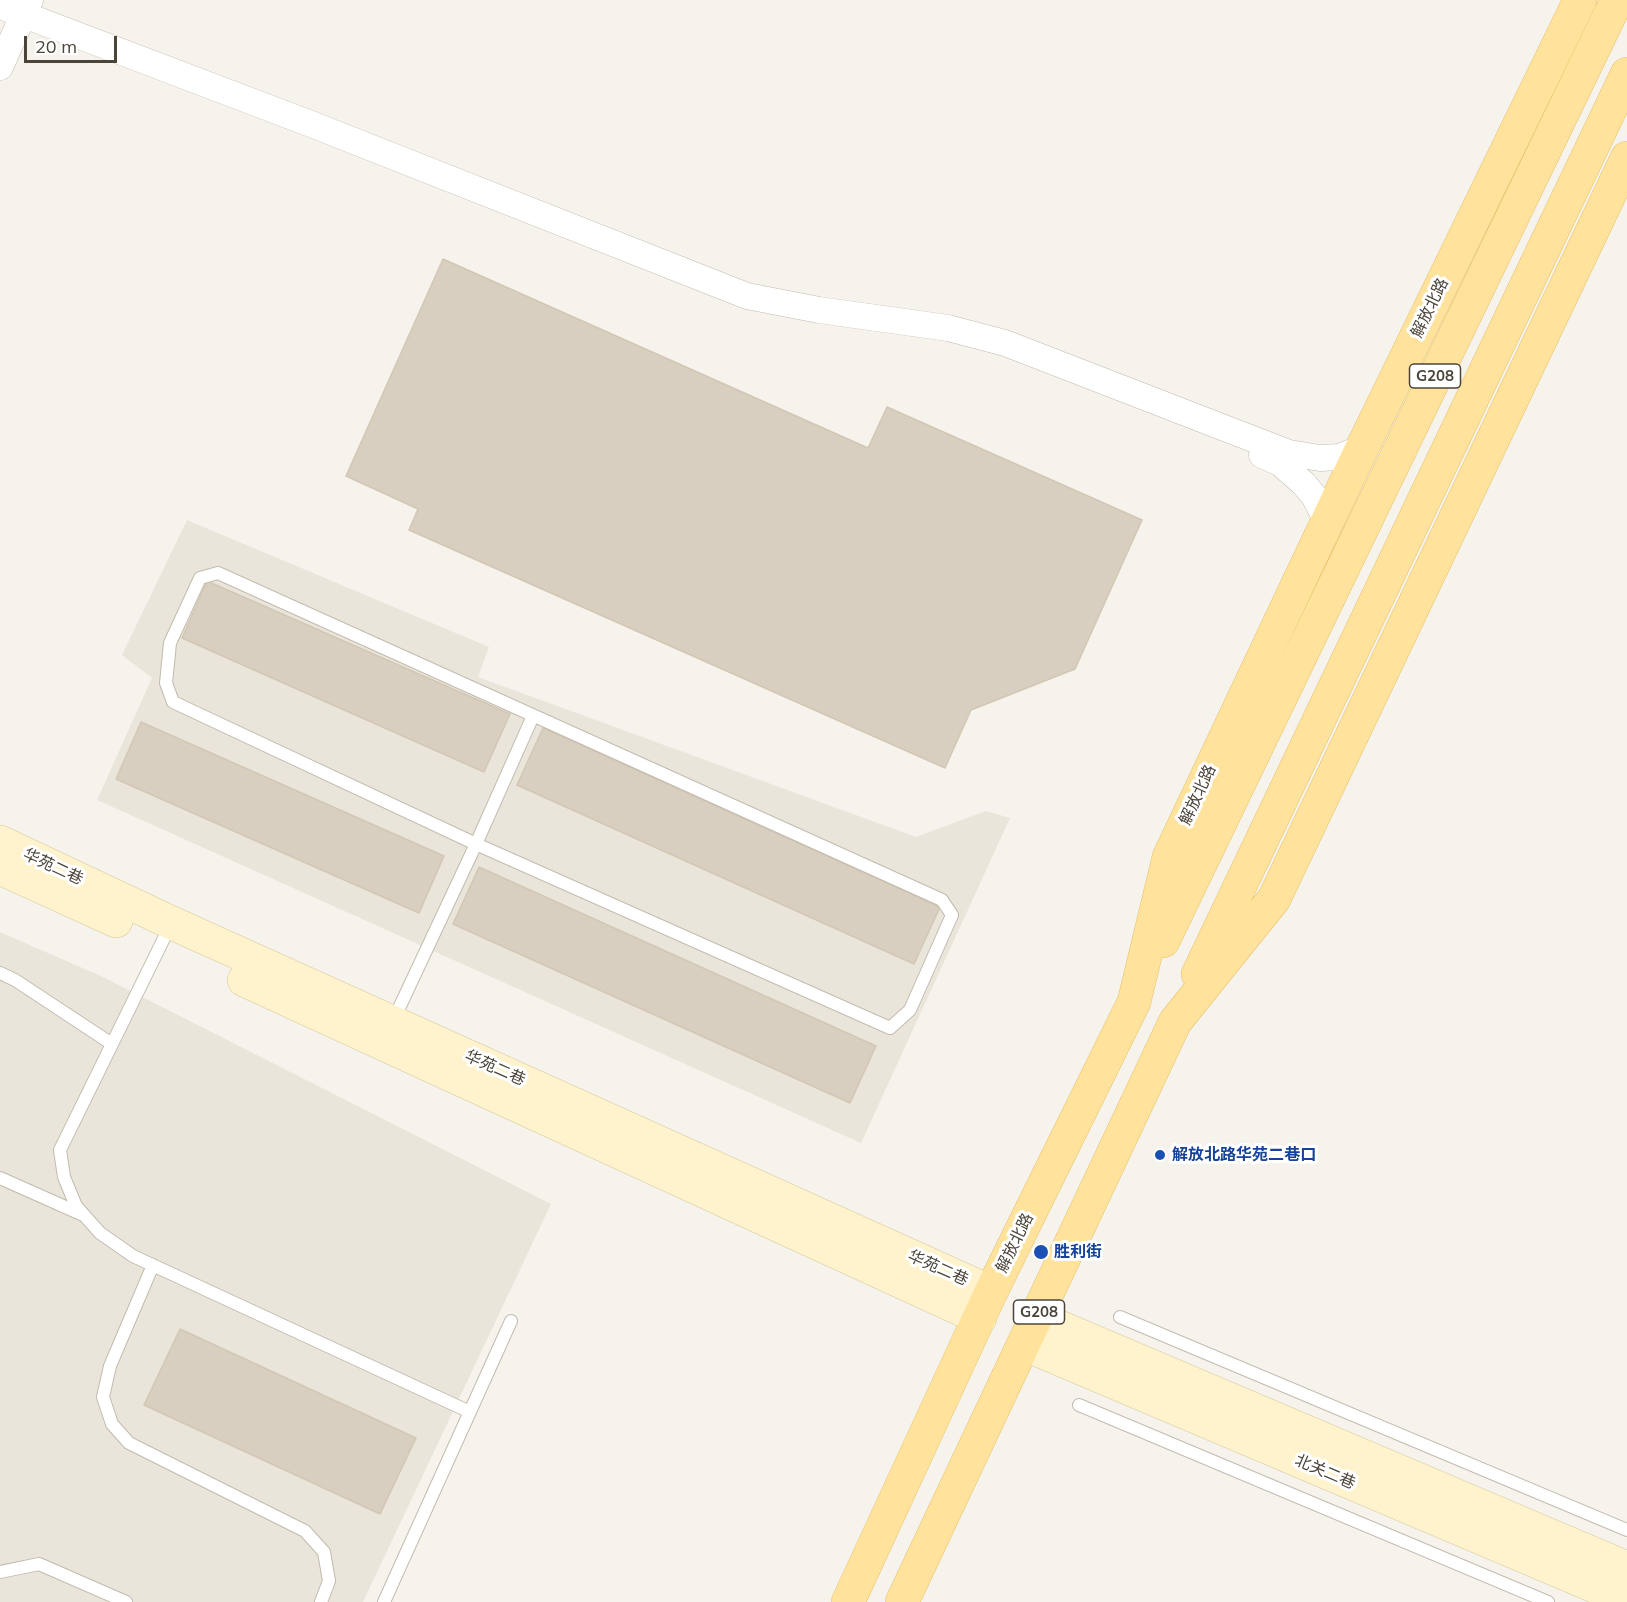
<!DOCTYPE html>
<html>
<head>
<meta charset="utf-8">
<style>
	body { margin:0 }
	#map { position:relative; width:1627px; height:1602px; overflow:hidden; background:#f6f3ec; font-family:Mulish,sans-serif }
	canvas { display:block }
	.scale { position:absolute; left:24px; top:36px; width:93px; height:27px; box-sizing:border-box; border:3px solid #4b4439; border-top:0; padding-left:8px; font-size:18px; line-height:21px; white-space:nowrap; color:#4b4439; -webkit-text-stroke:4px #fff; paint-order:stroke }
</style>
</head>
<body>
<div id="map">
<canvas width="1627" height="1602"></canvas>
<div class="scale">20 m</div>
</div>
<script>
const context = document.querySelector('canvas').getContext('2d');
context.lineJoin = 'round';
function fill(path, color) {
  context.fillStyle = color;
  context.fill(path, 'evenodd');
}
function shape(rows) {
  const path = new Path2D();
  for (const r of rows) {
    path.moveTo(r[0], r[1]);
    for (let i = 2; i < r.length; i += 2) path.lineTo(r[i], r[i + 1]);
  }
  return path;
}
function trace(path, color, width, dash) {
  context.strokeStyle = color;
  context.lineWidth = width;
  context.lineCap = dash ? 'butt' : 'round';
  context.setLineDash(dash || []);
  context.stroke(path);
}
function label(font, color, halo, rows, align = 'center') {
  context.font = font + ' Mulish,"Noto Sans SC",sans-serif';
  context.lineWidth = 6;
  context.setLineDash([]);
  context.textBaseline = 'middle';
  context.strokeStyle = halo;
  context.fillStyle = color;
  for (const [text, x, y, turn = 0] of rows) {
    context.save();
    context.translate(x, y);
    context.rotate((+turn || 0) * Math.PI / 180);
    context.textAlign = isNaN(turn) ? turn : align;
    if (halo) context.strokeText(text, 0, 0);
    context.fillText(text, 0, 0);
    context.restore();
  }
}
const residential = shape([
	[187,520,489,647,478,677,916,837,986,811,1010,818,861,1143,97,800,152,678,122,655],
	[0,932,103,977,551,1204,363,1602,0,1602]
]);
const building = shape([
	[443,259,868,448,887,407,1142,520,1075,669,971,710,945,768,409,530,418,509,346,476,443,259],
	[207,581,510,714,484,772,182,638,207,581],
	[141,722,444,856,419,913,116,779,141,722],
	[543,728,940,907,914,964,517,785,543,728],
	[479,867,876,1046,850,1103,453,924,479,867],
	[180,1329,416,1438,380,1514,144,1405,180,1329]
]);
const lane = shape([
	[218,573,942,900,952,915,910,1010,890,1028,476,844,173,702,166,683,170,643,200,578,218,573],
	[171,924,60,1150,64,1177,76,1206,100,1233,133,1256,470,1412],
	[0,973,15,980,112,1044],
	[393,1021,476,844,533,716],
	[0,1178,81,1214],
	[153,1265,110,1366,103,1397,112,1424,129,1443,305,1531,324,1552,329,1581,321,1602],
	[1120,1317,1627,1530],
	[1079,1405,1548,1602],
	[0,1572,39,1564,126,1602],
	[384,1602,511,1321]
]);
const street = shape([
	[6,8,311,124,747,296,819,310,948,328,1005,343,1289,453,1320,458,1339,457,1362,448],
	[0,67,30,0],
	[1262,455,1280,463,1303,483,1314,496,1327,521]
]);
const secondary = shape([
	[0,842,172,923,991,1292],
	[0,868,116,921],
	[244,980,980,1318],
	[1036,1317,1627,1568],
	[1024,1344,1627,1600]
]);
const primary = shape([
	[1163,941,1617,0],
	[1198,974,1627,74],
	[848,1602,991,1292,1134,1002,1169,857,1362,448,1580,0],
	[902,1602,1175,1022,1274,899,1627,158]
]);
const markers = [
	[1160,1155,6,"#1a4fb4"],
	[1041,1252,8,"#1a4fb4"]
];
const shields = [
	[1435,376,51],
	[1039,1312,51]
];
const shieldNames = [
	["G208",1435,376],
	["G208",1039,1312]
];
const streetNames = [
	["解放北路",1430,308,-64],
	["解放北路",1198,795,-65],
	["华苑二巷",53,867,25],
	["华苑二巷",495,1068,24],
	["解放北路",1015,1243,-64],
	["华苑二巷",938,1268,24],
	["北关二巷",1325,1472,23]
];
const transitNames = [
	["解放北路华苑二巷口",1172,1155],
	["胜利街",1054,1252]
];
fill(residential, '#eae5da');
fill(building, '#d8cfc1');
trace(building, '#d3c7b4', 1.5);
trace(lane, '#c2bbae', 14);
trace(street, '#c2bbae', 27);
trace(secondary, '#d6c79b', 34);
trace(primary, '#e6c16a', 34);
trace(lane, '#fff', 12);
trace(street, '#fff', 26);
trace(secondary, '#fff3cd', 33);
trace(primary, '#ffe39c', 33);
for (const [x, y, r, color] of markers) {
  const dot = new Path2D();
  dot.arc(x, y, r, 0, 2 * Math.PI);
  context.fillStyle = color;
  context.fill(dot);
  trace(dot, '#fff', 2);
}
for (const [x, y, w] of shields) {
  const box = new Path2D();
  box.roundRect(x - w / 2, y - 12, w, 24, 4.5);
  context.fillStyle = '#fff';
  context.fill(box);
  trace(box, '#4b4439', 1.5);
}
label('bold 15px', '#4b4439', null, shieldNames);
label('16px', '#4b4439', '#fff', streetNames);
label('bold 16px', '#164399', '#fff', transitNames, 'left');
</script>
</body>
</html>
